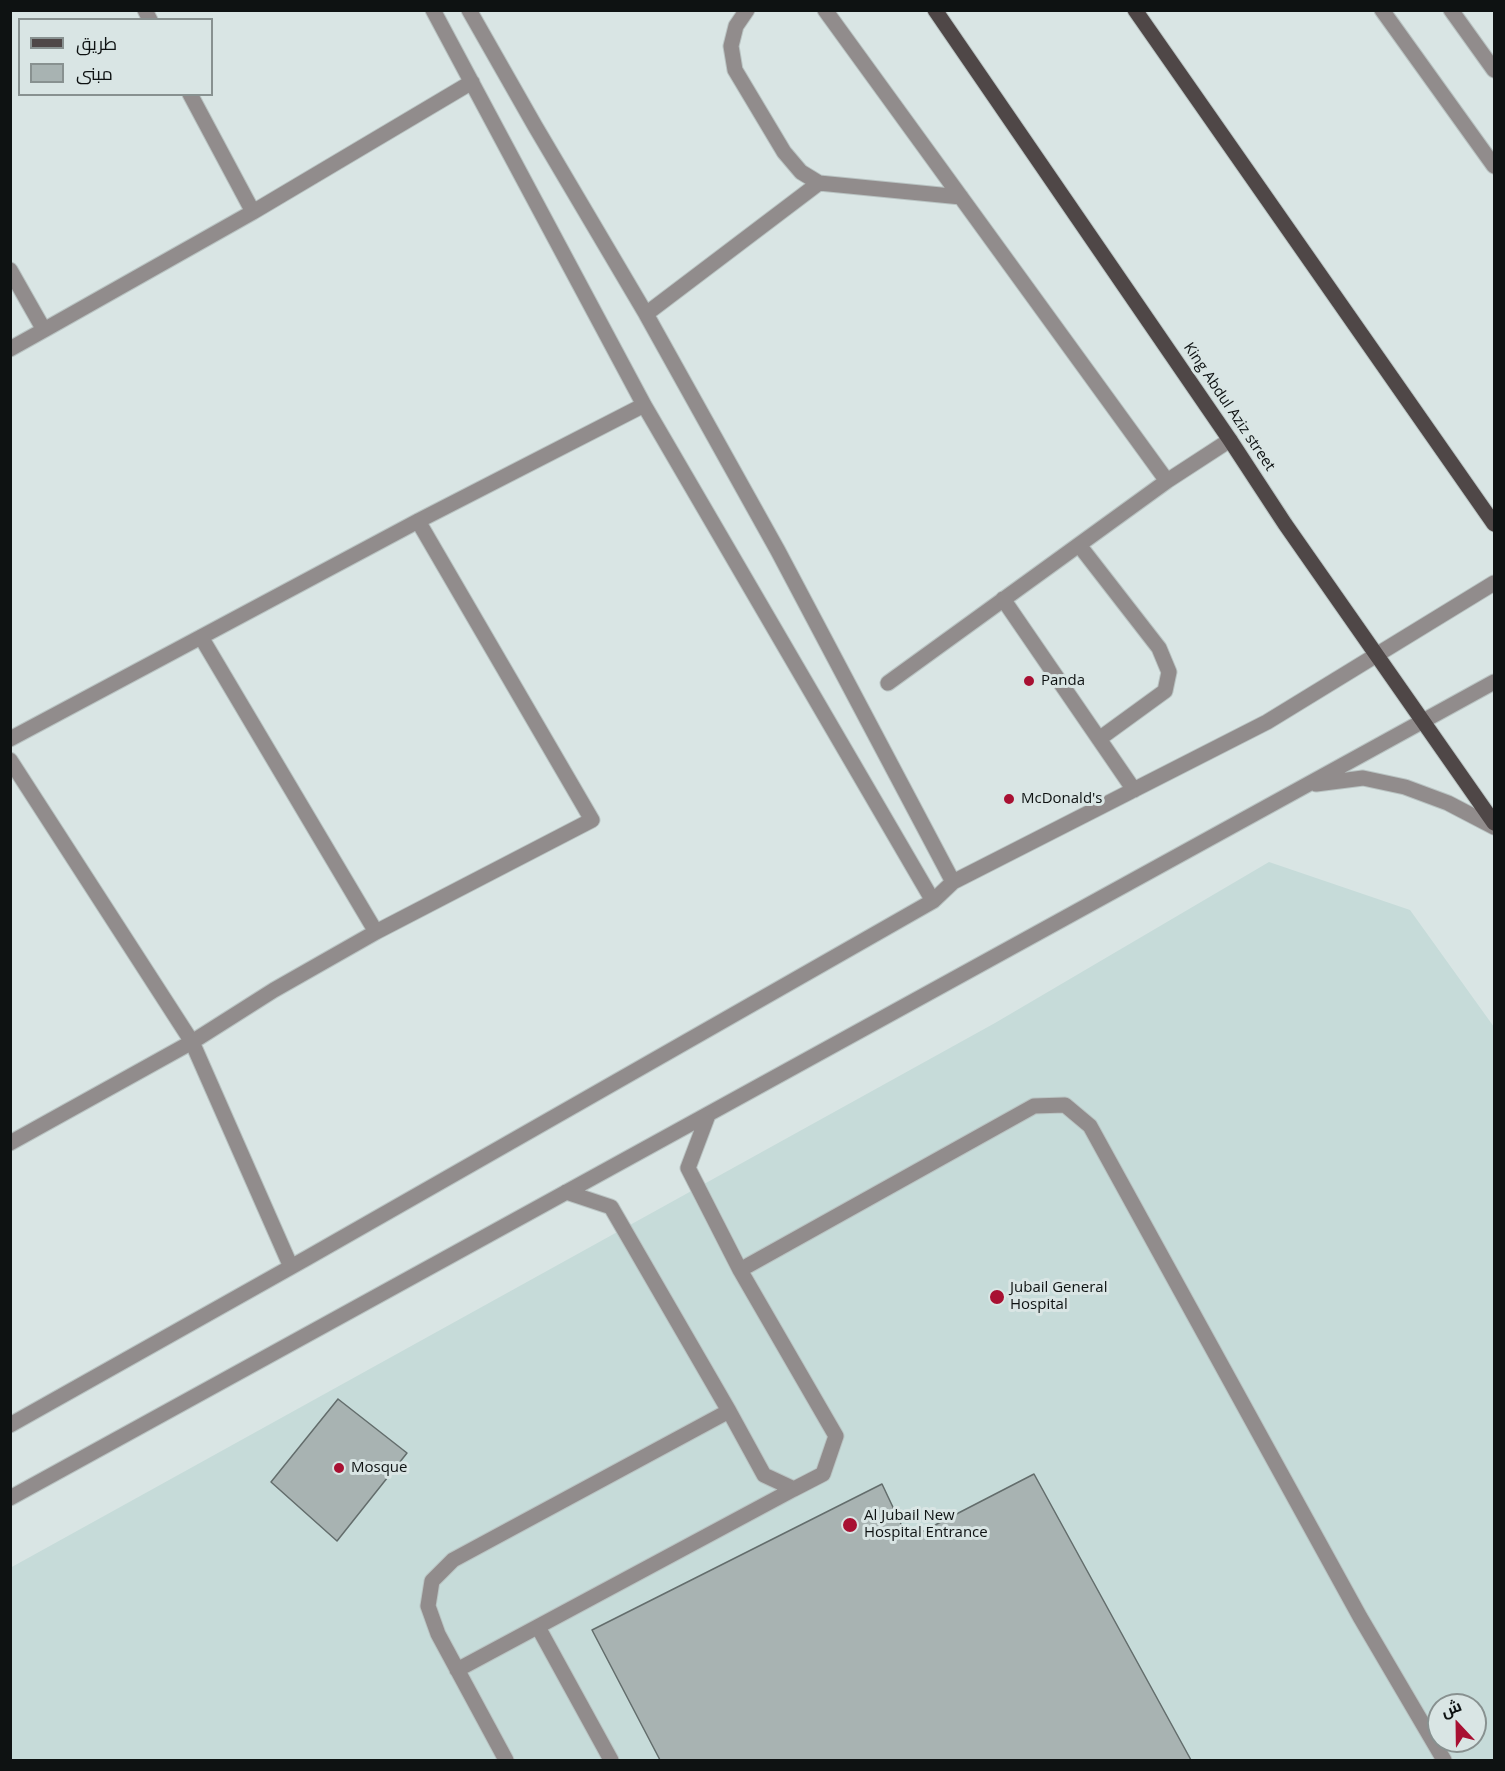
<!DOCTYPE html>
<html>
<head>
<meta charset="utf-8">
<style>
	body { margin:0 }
	#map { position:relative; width:1505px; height:1771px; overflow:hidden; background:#d9e5e4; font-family:"Open Sans",Cairo,sans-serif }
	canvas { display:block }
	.frame { position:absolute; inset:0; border:12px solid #0e1212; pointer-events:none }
	.legend { position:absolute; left:18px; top:18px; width:195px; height:78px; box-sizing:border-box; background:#d9e5e4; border:2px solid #889190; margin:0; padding:8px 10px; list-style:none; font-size:18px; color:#0e1212 }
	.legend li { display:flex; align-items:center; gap:12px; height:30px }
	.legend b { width:30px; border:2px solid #889190 }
	.north { position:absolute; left:1427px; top:1693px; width:60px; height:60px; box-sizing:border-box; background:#d9e5e4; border:2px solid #889190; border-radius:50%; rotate:338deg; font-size:16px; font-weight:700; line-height:24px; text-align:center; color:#0e1212 }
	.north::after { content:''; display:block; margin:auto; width:21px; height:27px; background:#a81032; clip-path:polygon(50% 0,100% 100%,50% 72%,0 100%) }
</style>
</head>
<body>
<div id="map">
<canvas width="1505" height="1771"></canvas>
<div class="frame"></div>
<ul class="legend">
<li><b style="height:8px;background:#4f4747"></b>طريق</li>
<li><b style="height:16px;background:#a8b3b2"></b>مبنى</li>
</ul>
<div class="north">ش</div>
</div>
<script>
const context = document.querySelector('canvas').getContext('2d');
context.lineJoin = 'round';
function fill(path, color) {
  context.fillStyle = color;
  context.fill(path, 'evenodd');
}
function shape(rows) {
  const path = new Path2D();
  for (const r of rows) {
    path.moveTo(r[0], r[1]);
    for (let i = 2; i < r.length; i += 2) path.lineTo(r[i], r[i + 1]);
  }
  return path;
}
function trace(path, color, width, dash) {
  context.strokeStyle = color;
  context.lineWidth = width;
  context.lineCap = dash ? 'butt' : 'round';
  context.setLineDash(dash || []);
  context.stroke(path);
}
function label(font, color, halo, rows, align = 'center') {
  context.font = font + ' "Open Sans",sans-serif';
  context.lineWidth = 6;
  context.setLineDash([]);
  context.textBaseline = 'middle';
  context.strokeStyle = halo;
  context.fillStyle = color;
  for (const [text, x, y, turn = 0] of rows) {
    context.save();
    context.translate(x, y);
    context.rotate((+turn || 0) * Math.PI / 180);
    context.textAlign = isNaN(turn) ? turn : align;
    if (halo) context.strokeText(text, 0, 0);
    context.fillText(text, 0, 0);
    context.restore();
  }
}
const built = shape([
	[1269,862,1410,910,1494,1027,1494,1760,11,1760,10,1568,995,1023],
	[1439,1705,1475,1705,1475,1741,1439,1741]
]);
const building = shape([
	[338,1399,407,1453,337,1541,271,1482,338,1399],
	[1034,1474,1191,1760,660,1760,592,1630,882,1484,908,1539,1034,1474]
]);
const minor = shape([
	[145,10,150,20],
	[433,10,644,405,933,901],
	[469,10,535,126,646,314,778,551,953,882],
	[747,10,736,26,731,46,735,70,784,152,801,172,819,183,961,197],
	[825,10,1167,481],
	[1382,10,1494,166],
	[1451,10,1494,70],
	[190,94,253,212,472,82],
	[10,270,44,330,10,349],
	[646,314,819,183],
	[44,330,253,212],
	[1079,545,1159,648,1169,672,1165,691,1099,739],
	[1003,599,1134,790],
	[201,637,376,932,592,820,418,521],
	[888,683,1167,481,1230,440],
	[10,739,418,521,644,405],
	[10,760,192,1042,291,1267],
	[1316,784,1363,778,1405,787,1448,803,1494,827],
	[708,1115,688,1168,740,1270,836,1436,823,1474,794,1489,764,1475,729,1411],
	[10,1143,192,1042,274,990,376,932],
	[740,1270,1034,1106,1065,1105,1090,1126,1360,1617,1444,1760],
	[10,1425,307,1258,933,901,953,882,1267,722,1494,583],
	[10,1498,1494,682],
	[538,1627,611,1760],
	[457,1670,794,1489],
	[506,1760,438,1634,428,1606,432,1581,453,1560,729,1411,611,1207,566,1192]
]);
const major = shape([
	[935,10,1230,440,1285,524,1494,823],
	[1135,10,1494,524]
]);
const markers = [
	[1029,681,6,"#a81032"],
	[1009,799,6,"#a81032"],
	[997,1297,8,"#a81032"],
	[339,1468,6,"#a81032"],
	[850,1525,8,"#a81032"]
];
const streetNames = [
	["King Abdul Aziz street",1229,407,56]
];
const poiNames = [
	["Panda",1041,681],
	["McDonald's",1021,799],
	["Jubail General",1010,1288],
	["Hospital",1010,1305],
	["Mosque",351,1468],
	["Al Jubail New",864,1516],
	["Hospital Entrance",864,1533]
];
fill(built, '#c6dbd9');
fill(building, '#a8b3b2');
trace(building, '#636d6c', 1.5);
trace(minor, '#b9c3c2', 17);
trace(major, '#b9c3c2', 17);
trace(minor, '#918c8c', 15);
trace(major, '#4f4747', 15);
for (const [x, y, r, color] of markers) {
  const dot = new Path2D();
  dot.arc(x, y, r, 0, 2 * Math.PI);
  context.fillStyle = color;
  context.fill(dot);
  trace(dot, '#d9e5e4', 2);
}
label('15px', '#0e1212', '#d9e5e4', streetNames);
label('15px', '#0e1212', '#d9e5e4', poiNames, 'left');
</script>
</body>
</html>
